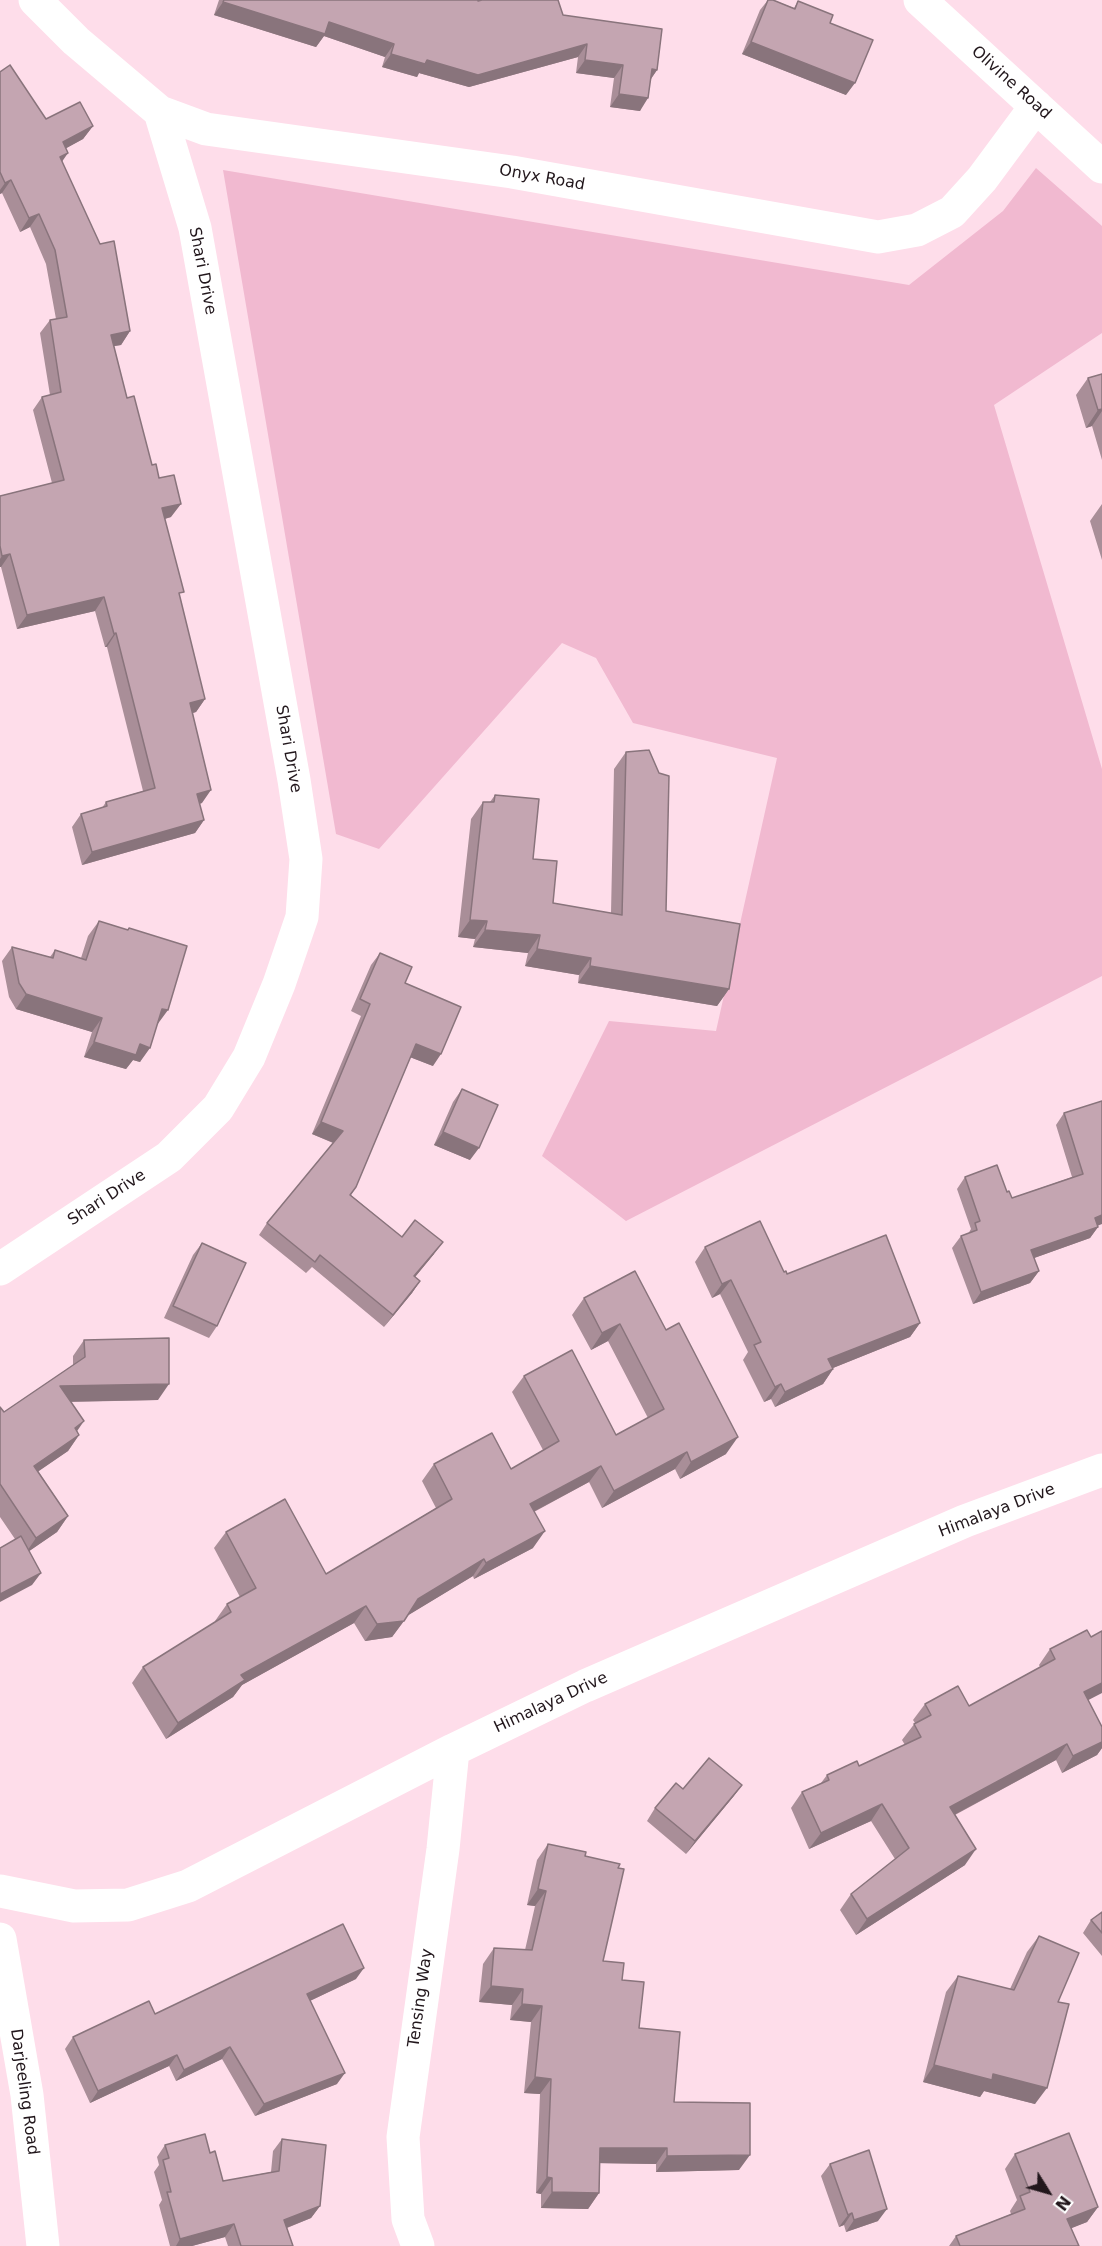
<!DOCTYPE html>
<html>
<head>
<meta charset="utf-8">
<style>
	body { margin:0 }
	#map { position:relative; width:1102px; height:2246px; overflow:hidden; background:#feddea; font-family:"DejaVu Sans",sans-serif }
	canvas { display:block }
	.north { position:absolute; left:1018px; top:2162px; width:60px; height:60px; -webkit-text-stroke:4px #fff; paint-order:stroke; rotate:127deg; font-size:16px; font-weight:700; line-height:24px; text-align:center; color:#22171c }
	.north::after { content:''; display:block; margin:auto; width:21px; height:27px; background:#22171c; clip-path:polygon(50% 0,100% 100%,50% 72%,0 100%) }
</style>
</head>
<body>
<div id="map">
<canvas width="1102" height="2246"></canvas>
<div class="north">N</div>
</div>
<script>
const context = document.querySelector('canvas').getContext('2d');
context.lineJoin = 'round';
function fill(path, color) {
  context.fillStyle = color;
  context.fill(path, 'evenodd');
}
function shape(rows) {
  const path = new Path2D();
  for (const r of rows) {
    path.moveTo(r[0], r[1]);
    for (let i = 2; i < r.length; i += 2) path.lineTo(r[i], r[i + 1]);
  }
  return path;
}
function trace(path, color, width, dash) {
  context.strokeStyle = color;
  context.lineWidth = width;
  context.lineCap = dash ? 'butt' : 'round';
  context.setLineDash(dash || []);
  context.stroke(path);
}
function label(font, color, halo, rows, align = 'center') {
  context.font = font + ' "DejaVu Sans",sans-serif';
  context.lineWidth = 4.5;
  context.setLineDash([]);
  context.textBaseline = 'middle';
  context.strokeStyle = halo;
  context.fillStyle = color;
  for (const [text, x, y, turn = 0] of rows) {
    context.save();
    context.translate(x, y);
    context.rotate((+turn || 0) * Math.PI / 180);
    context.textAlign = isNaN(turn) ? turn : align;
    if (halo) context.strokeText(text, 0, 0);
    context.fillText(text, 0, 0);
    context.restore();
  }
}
const green = shape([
	[1036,168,1102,226,1102,333,994,405,1102,769,1102,976,626,1221,542,1156,609,1021,716,1031,777,758,633,723,596,658,562,643,379,849,336,834,223,170,909,285,1003,211]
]);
const minor = shape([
	[35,0,76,41,160,112,206,129,512,172,878,237,917,230,952,212,982,179,1036,106],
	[920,0,1102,167],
	[0,1269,169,1157,218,1108,249,1057,279,984,302,917,306,859,294,780,195,228,160,112],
	[0,1891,74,1906,128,1905,188,1886,453,1750,585,1686,965,1521,1102,1470],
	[0,1939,27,2095,43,2246],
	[418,2246,408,2219,403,2137,443,1849,453,1750]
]);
const wall = shape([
	[219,0,478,0,478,1,563,15,657,70,651,79,640,111,610,107,614,78,576,73,578,57,469,87,419,73,417,77,382,67,385,57,324,36,316,47,214,15],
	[768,0,773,0,794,8,798,1,830,23,846,95,742,54,760,10],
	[0,72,46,119,93,126,83,139,66,148,62,162,130,331,121,345,114,346,127,398,152,465,159,478,171,517,165,519,180,597,205,699,196,712,193,713,202,803,199,804,204,820,195,833,82,865,72,827,81,814,102,808,106,802,143,791,107,647,105,647,95,611,17,629,1,567,0,567,0,496,52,483,33,410,42,397,50,395,40,333,50,320,56,319,46,264,30,227,20,232,2,193,0,194],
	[1102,374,1102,460,1092,426,1086,428,1076,395,1088,378],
	[1102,504,1102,560,1090,521],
	[626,752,666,911,729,989,717,1006,578,983,579,975,525,966,528,953,473,947,475,939,458,937,471,819,483,802,490,802,495,795,533,859,553,903,611,913,614,769],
	[99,921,127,930,129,928,157,1025,140,1062,133,1060,126,1069,84,1057,92,1032,16,1009,9,997,2,961,12,947,50,957,55,950,81,958,88,936],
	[380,953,405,983,433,1066,410,1057,356,1187,351,1195,402,1237,434,1254,415,1277,420,1281,412,1293,384,1327,312,1267,306,1273,259,1235,267,1223,333,1143,312,1134,361,1016,351,1011,371,965],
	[462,1089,470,1160,434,1145,453,1102],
	[1102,1101,1098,1227,1090,1238,1034,1258,1039,1271,1030,1283,973,1304,952,1248,961,1236,968,1234,971,1229,957,1189,965,1177,1007,1192,1012,1198,1072,1177,1056,1125,1064,1113],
	[202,1243,217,1326,209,1338,164,1318,193,1255],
	[705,1247,784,1272,920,1323,910,1337,833,1368,833,1369,823,1384,775,1407,771,1399,764,1402,743,1360,748,1352,720,1294,712,1298,695,1262],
	[635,1271,726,1454,680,1479,675,1469,602,1508,589,1482,534,1512,533,1548,474,1579,473,1576,408,1615,392,1637,365,1641,354,1623,242,1685,233,1697,166,1739,132,1683,143,1667,216,1622,215,1621,227,1604,240,1597,214,1548,226,1532,326,1574,436,1508,422,1481,434,1464,511,1469,543,1450,512,1392,524,1376,616,1435,648,1418,608,1341,591,1350,572,1315,584,1298],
	[84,1340,158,1400,71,1402,77,1431,79,1435,68,1451,38,1471,68,1516,57,1532,29,1551,32,1585,15,1539,0,1517,0,1407,4,1412,73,1365,73,1356],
	[1050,1649,1088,1700,1102,1727,1102,1748,1097,1755,1062,1773,1056,1760,955,1815,965,1865,856,1935,840,1910,851,1894,895,1859,871,1821,809,1849,791,1808,802,1792,821,1783,827,1775,859,1766,905,1745,902,1740,915,1723,913,1720,925,1704,969,1706,1040,1667,1039,1665],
	[742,1785,733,1797,686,1854,647,1821,655,1808,683,1789],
	[548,1844,585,1856,603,1961,622,1980,639,2028,674,2102,739,2170,656,2172,656,2164,600,2163,599,2193,588,2209,541,2208,541,2194,536,2193,540,2094,524,2093,531,2022,510,2020,512,2005,479,2002,483,1964,494,1948,525,1950,535,1906,527,1905,537,1860],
	[1102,1912,1102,1956,1083,1933,1091,1920],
	[1039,1936,1058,2002,1035,2104,984,2091,980,2097,923,2082,946,1992,958,1976,1010,1989,1027,1952],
	[356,1979,310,2001,337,2084,255,2116,222,2059,176,2081,169,2066,90,2103,65,2049,73,2037,155,2014],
	[282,2139,320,2206,311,2218,287,2228,293,2246,228,2246,225,2237,192,2246,170,2246,159,2205,162,2200,154,2172,159,2165,157,2157,165,2145,210,2153,223,2181,271,2172,273,2151],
	[1015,2154,1098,2207,1087,2222,1071,2228,1079,2246,949,2246,956,2236,1011,2214,1010,2211,1017,2200,1005,2169],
	[830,2164,878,2221,846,2232,844,2225,839,2227,821,2176]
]);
const shadedWall = shape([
	[223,2,329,22,394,44,385,57,324,36,316,47,214,15],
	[751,42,855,83,846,95,742,54],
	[587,44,578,57,469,87,419,73,417,77,382,67,391,54,427,60],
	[585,60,623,65,614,78,576,73],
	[652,69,657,70,648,83],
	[619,94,648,98,640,111,610,107],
	[93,126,83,139,54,155,63,142],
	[68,153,59,166,60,157],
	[11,180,2,193,0,194,0,190,5,183],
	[39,214,30,227,20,232,29,218],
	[130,331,121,345,102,348,111,335],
	[1102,409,1102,411,1092,426,1086,428,1098,410],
	[181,504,171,517,153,522,162,508],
	[10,554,1,567,0,567,0,559,2,556],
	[104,597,95,611,17,629,27,615],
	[116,633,107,647,105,647,114,634],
	[205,699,196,712,181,716,190,703],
	[211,790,202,803,187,807,197,794],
	[204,820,195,833,82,865,92,852],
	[470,920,487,921,475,939,458,937],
	[485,930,540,935,528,953,473,947],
	[537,949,591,958,579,975,525,966],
	[590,966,729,989,717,1006,578,983],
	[26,994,102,1018,92,1032,16,1009],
	[162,1009,168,1010,157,1025],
	[94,1042,140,1044,150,1048,140,1062,133,1060,126,1069,84,1057],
	[416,1044,441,1054,433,1066,407,1056],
	[321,1122,343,1131,334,1143,312,1134],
	[443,1132,479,1148,470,1160,434,1145],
	[1102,1215,1102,1224,1087,1230,1095,1218],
	[1098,1227,1090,1238,1023,1262,1031,1250],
	[443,1242,434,1254,406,1288,414,1276],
	[1039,1271,1030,1283,973,1304,981,1292],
	[731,1280,720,1294,712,1298,722,1284],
	[420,1281,412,1293,384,1327,393,1315],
	[920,1323,910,1337,818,1374,828,1359],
	[620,1324,608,1341,591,1350,602,1333],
	[833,1369,823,1384,775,1407,785,1392],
	[169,1384,158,1400,49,1402,60,1386],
	[781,1384,771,1399,764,1402,775,1387],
	[84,1421,73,1437,75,1428],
	[79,1435,68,1451,23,1482,34,1466],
	[738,1437,726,1454,680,1479,691,1462],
	[687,1452,675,1469,602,1508,614,1491],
	[601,1466,589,1482,518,1520,530,1504],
	[68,1516,57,1532,25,1554,36,1538],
	[545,1531,533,1548,474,1579,486,1563],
	[484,1559,473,1576,407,1616,418,1599],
	[41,1573,32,1585,0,1602,0,1594],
	[366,1606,354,1623,242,1685,233,1697,166,1739,178,1723,241,1675],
	[404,1621,392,1637,365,1641,377,1624],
	[1102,1683,1102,1693,1073,1708,1084,1692],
	[1102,1742,1102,1748,1097,1755,1062,1773,1073,1756],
	[1067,1744,1056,1760,939,1823,950,1807],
	[742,1785,733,1797,686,1854,695,1841],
	[882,1804,871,1821,809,1849,821,1833],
	[976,1849,965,1865,856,1935,867,1919],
	[538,1889,546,1891,535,1906,527,1905],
	[364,1968,356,1979,299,2006,307,1994],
	[491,1986,523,1989,512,2005,479,2002],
	[522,2004,542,2006,531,2022,510,2020],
	[230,2047,222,2059,176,2081,184,2070],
	[177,2055,169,2066,90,2103,98,2091],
	[934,2065,993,2074,1047,2088,1035,2104,984,2091,980,2097,923,2082],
	[345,2073,337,2084,255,2116,264,2104],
	[535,2077,551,2079,540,2094,524,2093],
	[600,2148,667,2148,656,2164,589,2163],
	[750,2155,739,2170,656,2172,667,2156],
	[547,2177,552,2178,541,2194,536,2193],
	[552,2192,599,2193,588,2209,541,2208],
	[320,2206,311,2218,276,2232,284,2220],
	[1098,2207,1087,2222,1057,2234,1067,2219],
	[887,2209,878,2221,846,2232,854,2220],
	[852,2213,844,2225,839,2227,848,2215],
	[234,2224,225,2237,192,2246,176,2246,180,2239]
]);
const building = shape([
	[224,0,478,0,478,1,482,0,558,0,563,15,662,29,657,70,652,69,648,98,619,94,623,65,585,60,587,44,478,75,427,60,425,64,391,54,394,44,329,22,325,34,223,2,224,0],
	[768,0,773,0,795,9,798,1,833,15,830,23,873,40,855,83,751,42,768,0],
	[10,65,46,119,80,102,93,126,63,142,68,153,60,157,100,244,114,241,130,331,111,335,127,398,134,396,152,465,156,464,159,478,174,475,181,504,162,508,184,592,179,593,205,699,190,703,211,790,197,794,204,820,92,852,81,814,107,806,106,802,155,788,116,633,114,634,104,597,27,615,10,554,2,556,0,546,0,496,64,480,42,397,61,392,50,320,67,317,55,250,39,214,29,218,11,180,5,183,0,172,0,72,10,65],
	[1102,374,1102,409,1098,410,1088,378,1102,374],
	[649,750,659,773,669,776,666,911,740,924,729,989,590,966,591,958,537,949,540,935,485,930,487,921,470,920,483,802,494,802,495,795,539,799,533,859,557,861,553,903,622,915,626,752,649,750],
	[99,921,128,930,129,928,187,946,168,1010,162,1009,150,1048,140,1044,136,1055,94,1042,102,1018,26,994,19,983,12,947,53,958,55,950,86,960,99,921],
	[380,953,412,967,405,983,461,1007,441,1054,416,1044,356,1187,350,1195,402,1237,415,1220,443,1242,414,1276,420,1281,393,1315,320,1255,315,1262,267,1223,343,1131,321,1122,370,1004,360,999,380,953],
	[462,1089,498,1105,479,1148,443,1132,462,1089],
	[1102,1101,1102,1215,1095,1218,1098,1227,1031,1250,1039,1271,981,1292,961,1236,977,1230,975,1223,980,1221,965,1177,997,1165,1007,1192,1009,1191,1012,1198,1083,1174,1064,1113,1102,1101],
	[760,1221,784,1272,786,1271,787,1274,886,1235,920,1323,828,1359,833,1369,785,1392,781,1384,775,1387,754,1345,761,1342,731,1280,722,1284,705,1247,760,1221],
	[202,1243,246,1263,217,1326,173,1306,202,1243],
	[635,1271,666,1330,679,1323,738,1437,691,1462,687,1452,614,1491,601,1466,530,1504,545,1531,486,1563,484,1559,418,1599,404,1621,377,1624,366,1606,241,1675,245,1680,178,1723,143,1667,231,1612,227,1604,256,1588,226,1532,285,1499,326,1574,452,1499,434,1464,492,1433,511,1469,559,1441,524,1376,572,1350,616,1435,664,1409,620,1324,602,1333,584,1298,635,1271],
	[169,1338,169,1384,60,1386,84,1421,75,1428,79,1435,34,1466,68,1516,36,1538,0,1484,0,1407,4,1412,85,1357,84,1340,169,1338],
	[21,1536,41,1573,0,1594,0,1548,21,1536],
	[1087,1630,1091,1637,1102,1631,1102,1683,1084,1692,1102,1727,1102,1742,1073,1756,1067,1744,950,1807,976,1849,867,1919,851,1894,909,1848,882,1804,821,1833,802,1792,829,1780,827,1775,857,1761,859,1766,921,1737,914,1724,931,1715,925,1704,958,1686,969,1706,1055,1659,1050,1649,1087,1630],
	[709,1758,742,1785,695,1841,655,1808,676,1783,683,1789,709,1758],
	[548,1844,586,1852,585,1856,620,1864,618,1868,624,1869,603,1961,624,1963,622,1980,644,1982,639,2028,680,2032,674,2102,750,2103,750,2155,667,2156,667,2148,600,2148,599,2193,552,2192,552,2178,547,2177,551,2079,535,2077,542,2006,522,2004,523,1989,491,1986,494,1948,532,1950,546,1891,538,1889,548,1844],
	[1102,1912,1102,1933,1091,1920,1102,1912],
	[343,1924,364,1968,307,1994,345,2073,264,2104,230,2047,184,2070,177,2055,98,2091,73,2037,149,2001,155,2014,343,1924],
	[1039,1936,1079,1953,1058,2002,1069,2004,1047,2088,993,2074,992,2080,934,2065,958,1976,1014,1990,1039,1936],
	[1069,2133,1098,2207,1067,2219,1079,2246,960,2246,956,2236,1025,2209,1020,2196,1030,2192,1015,2154,1069,2133],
	[205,2134,210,2153,215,2151,223,2181,279,2171,282,2139,326,2145,320,2206,284,2220,293,2246,241,2246,234,2224,180,2239,167,2192,171,2192,163,2160,169,2158,165,2145,205,2134],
	[869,2150,887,2209,854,2220,852,2213,848,2215,830,2164,869,2150]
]);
const streetNames = [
	["Olivine Road",1011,83,42],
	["Onyx Road",542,178,10],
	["Shari Drive",202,271,79],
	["Shari Drive",288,749,80],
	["Shari Drive",107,1198,-33],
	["Himalaya Drive",997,1511,-21],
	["Himalaya Drive",551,1703,-25],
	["Tensing Way",421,1998,-82],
	["Darjeeling Road",24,2092,82]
];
fill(green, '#f1b9d0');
trace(minor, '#fff', 33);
fill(wall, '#a98e98');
fill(shadedWall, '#89747c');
fill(building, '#c4a5b1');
trace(building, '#89747c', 1.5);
label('16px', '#22171c', '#fff', streetNames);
</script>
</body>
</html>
